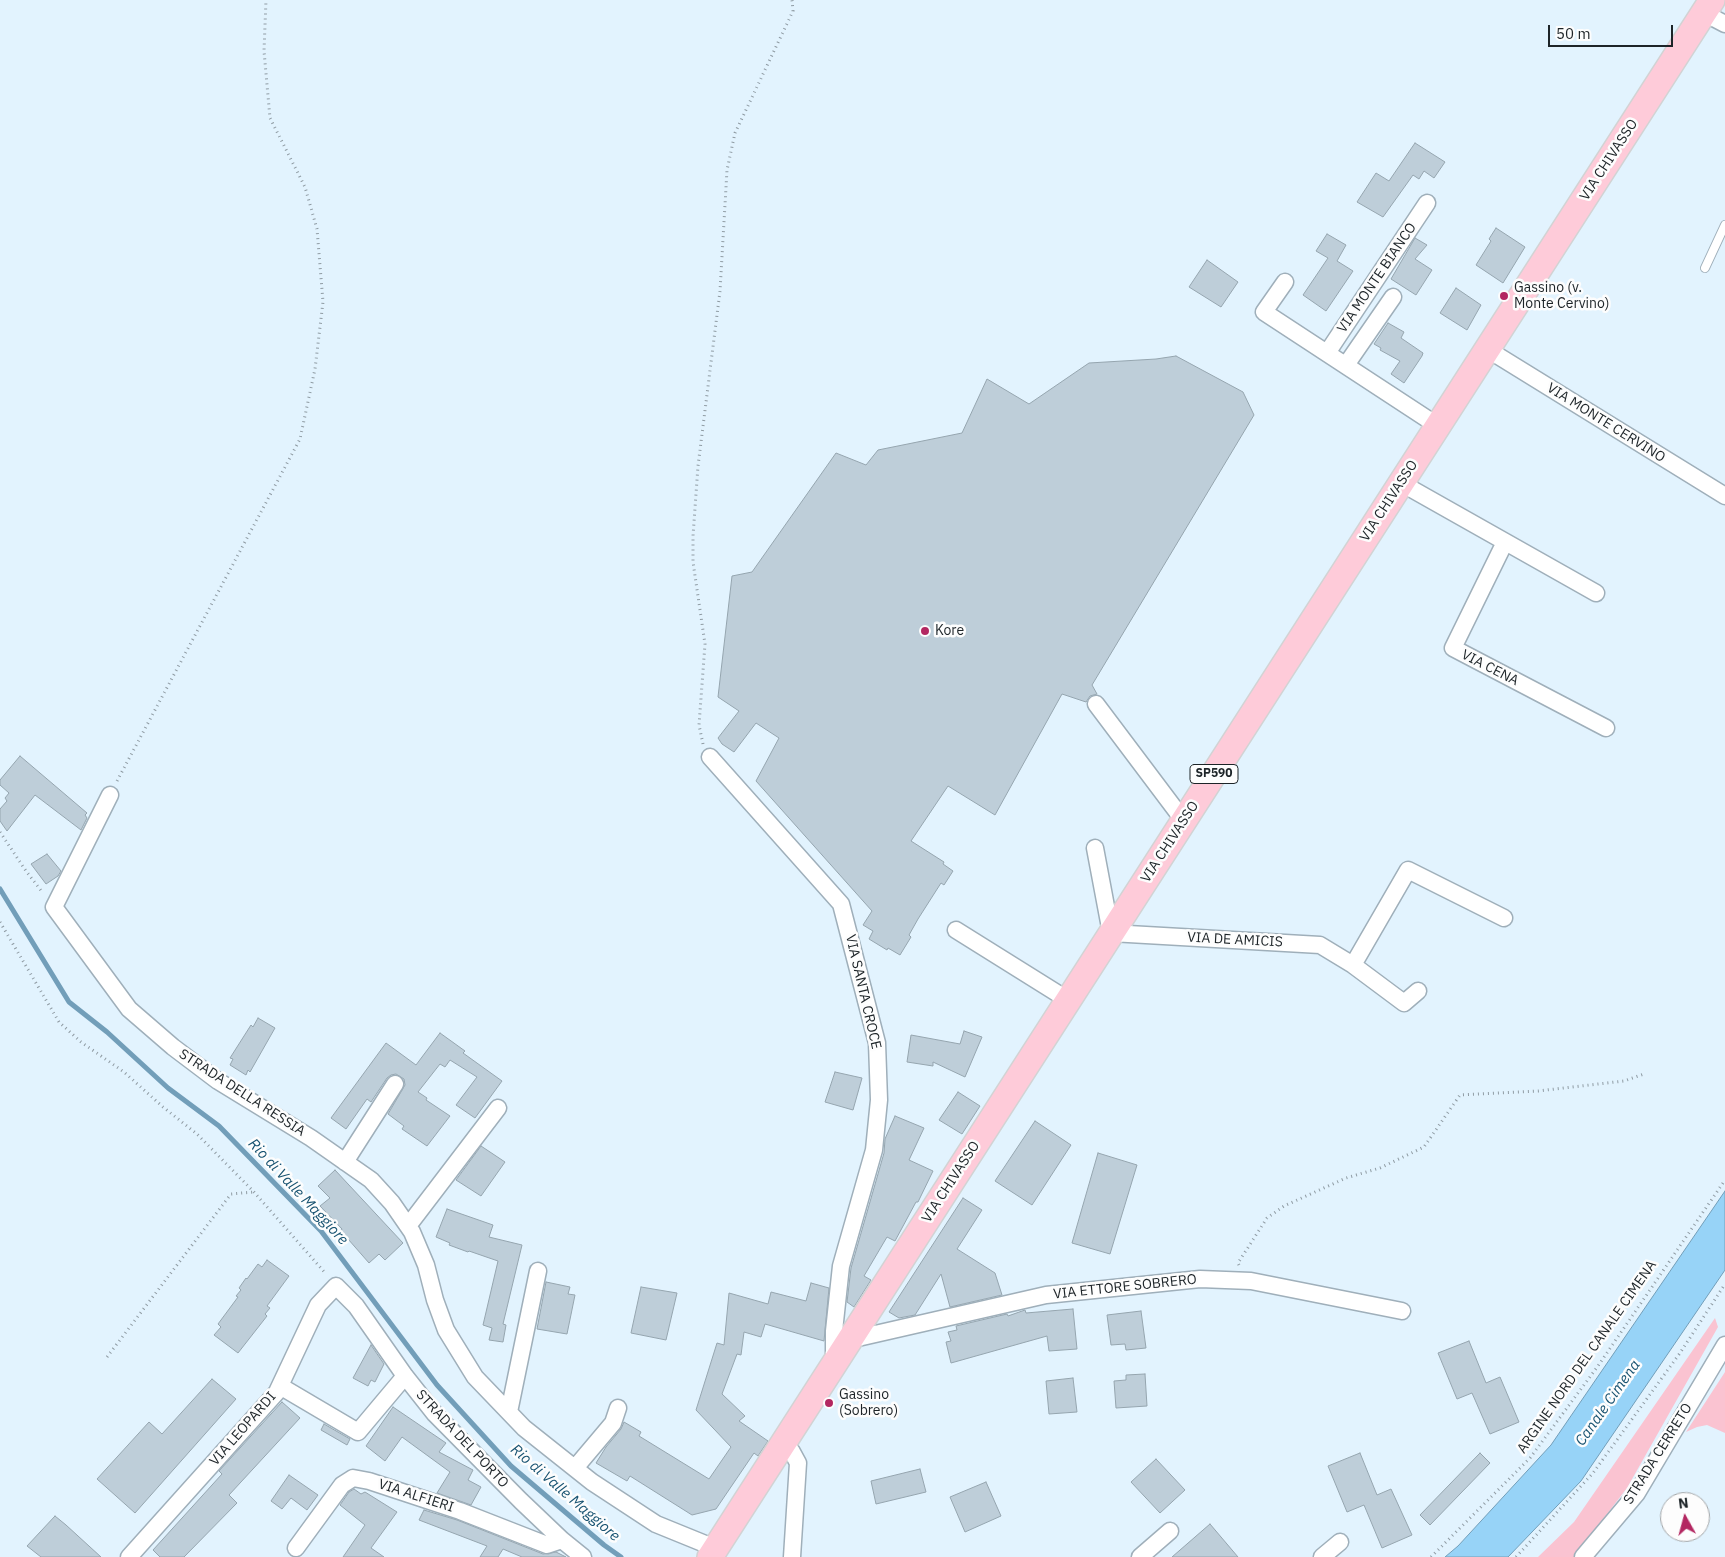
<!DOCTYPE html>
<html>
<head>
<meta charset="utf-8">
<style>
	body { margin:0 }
	#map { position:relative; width:1725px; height:1557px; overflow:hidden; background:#e2f3fe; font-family:"IBM Plex Sans",sans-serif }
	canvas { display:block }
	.north { position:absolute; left:1660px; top:1492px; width:50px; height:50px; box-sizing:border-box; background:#fdfdfd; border:1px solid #a3a6a8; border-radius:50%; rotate:353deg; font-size:14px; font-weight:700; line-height:20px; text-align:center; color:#1d2428 }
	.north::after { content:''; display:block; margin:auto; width:18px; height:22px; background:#b32761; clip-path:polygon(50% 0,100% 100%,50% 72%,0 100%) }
	.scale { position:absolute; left:1548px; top:25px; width:125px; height:22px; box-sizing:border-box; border:2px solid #1d2428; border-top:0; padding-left:6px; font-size:15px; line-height:18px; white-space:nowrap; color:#1d2428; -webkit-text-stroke:4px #fdfdfd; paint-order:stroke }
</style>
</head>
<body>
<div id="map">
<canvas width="1725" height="1557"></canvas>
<div class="north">N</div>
<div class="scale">50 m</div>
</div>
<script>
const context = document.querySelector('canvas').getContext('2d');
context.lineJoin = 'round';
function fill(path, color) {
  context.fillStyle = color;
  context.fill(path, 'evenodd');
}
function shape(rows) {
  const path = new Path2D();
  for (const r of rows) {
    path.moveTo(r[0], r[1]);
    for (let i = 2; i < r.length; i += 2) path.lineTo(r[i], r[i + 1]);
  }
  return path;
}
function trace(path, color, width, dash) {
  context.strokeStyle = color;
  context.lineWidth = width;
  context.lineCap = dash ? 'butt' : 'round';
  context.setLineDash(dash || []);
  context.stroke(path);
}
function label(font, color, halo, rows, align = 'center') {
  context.font = font + ' "IBM Plex Sans",sans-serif';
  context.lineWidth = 5;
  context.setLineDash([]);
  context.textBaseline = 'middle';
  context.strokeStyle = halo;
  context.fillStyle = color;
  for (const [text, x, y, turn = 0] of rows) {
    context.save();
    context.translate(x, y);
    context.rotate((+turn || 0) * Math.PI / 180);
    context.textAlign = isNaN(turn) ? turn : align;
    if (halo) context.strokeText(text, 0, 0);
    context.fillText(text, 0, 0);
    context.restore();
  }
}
const green = shape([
	[1715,1318,1718,1327,1627,1488,1574,1557,1538,1557,1574,1522],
	[1725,1372,1725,1433,1707,1425,1697,1427,1686,1432]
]);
const water = shape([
	[1725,1191,1725,1270,1581,1481,1508,1557,1445,1557,1458,1546,1551,1445,1725,1191]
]);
const stream = shape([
	[0,889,69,1002,107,1032,168,1088,219,1126,321,1231,437,1385,511,1466,604,1545,621,1557]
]);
const building = shape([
	[1415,143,1445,162,1434,178,1424,171,1419,179,1413,175,1383,217,1357,202,1376,173,1389,181,1415,143],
	[1496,228,1525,247,1503,283,1476,265,1491,241,1489,239,1496,228],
	[1327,234,1346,245,1337,261,1353,271,1326,311,1303,295,1328,258,1316,251,1327,234],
	[1415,238,1427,245,1415,259,1432,270,1416,295,1391,279,1415,238],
	[1207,260,1238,282,1221,307,1189,287,1207,260],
	[1456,288,1481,305,1467,330,1440,313,1456,288],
	[1388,323,1404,332,1401,338,1423,353,1422,356,1404,383,1391,374,1400,361,1380,350,1381,348,1374,344,1388,323],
	[1176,356,1243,392,1254,415,1092,685,1097,694,1090,696,1086,702,1062,694,995,815,948,786,911,841,944,862,943,864,953,871,944,885,941,883,918,919,909,935,911,937,900,955,888,948,887,950,869,939,873,931,863,925,872,911,756,781,779,738,756,723,734,752,722,744,718,738,739,711,718,697,732,576,752,572,836,453,866,465,878,450,962,433,987,379,1029,404,1089,363,1156,359,1176,356],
	[20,756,87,813,85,815,87,818,81,830,35,795,7,831,0,821,0,809,7,801,5,798,9,793,0,785,0,780,20,756],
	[47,854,61,871,58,876,46,884,31,864,47,854],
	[258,1018,275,1028,250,1072,248,1070,246,1075,230,1065,233,1059,230,1058,251,1025,253,1027,258,1018],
	[964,1031,982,1037,965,1077,933,1062,933,1066,907,1062,911,1035,960,1044,964,1031],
	[440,1033,465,1051,463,1053,502,1081,475,1118,456,1105,477,1077,450,1060,445,1067,440,1064,418,1092,427,1098,426,1100,450,1116,427,1146,402,1129,404,1126,388,1114,405,1085,404,1079,396,1074,391,1075,387,1078,371,1102,367,1099,346,1129,331,1118,386,1043,416,1065,440,1033],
	[835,1072,862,1078,853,1110,825,1102,835,1072],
	[958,1092,980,1106,962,1134,939,1120,958,1092],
	[895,1116,924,1128,909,1160,933,1171,918,1202,916,1202,895,1241,887,1237,864,1276,871,1280,854,1307,847,1302,851,1268,884,1153,885,1139,895,1116],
	[1035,1121,1071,1145,1032,1205,995,1181,1035,1121],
	[481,1146,505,1162,481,1196,456,1180,481,1146],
	[1098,1153,1137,1165,1110,1254,1072,1243,1098,1153],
	[335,1170,403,1243,385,1260,379,1254,369,1263,341,1231,342,1229,320,1206,330,1198,318,1186,335,1170],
	[963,1198,982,1210,957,1249,995,1273,1002,1295,950,1307,941,1274,915,1315,899,1318,889,1312,963,1198],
	[447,1209,493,1225,489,1237,522,1245,503,1324,506,1325,503,1342,489,1340,492,1328,483,1325,498,1261,469,1251,468,1252,449,1245,450,1243,436,1237,447,1209],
	[267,1260,289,1276,267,1306,270,1308,265,1314,267,1316,238,1353,214,1335,221,1327,218,1324,238,1297,236,1296,241,1290,239,1288,246,1278,247,1279,258,1264,262,1267,267,1260],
	[546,1282,570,1287,568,1294,575,1295,567,1334,537,1329,546,1282],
	[811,1283,829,1288,824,1341,765,1324,761,1337,744,1332,741,1355,737,1354,722,1394,745,1416,739,1421,768,1441,758,1456,754,1453,716,1509,692,1515,630,1476,627,1481,596,1463,606,1447,621,1429,624,1422,641,1432,639,1436,709,1479,731,1447,696,1410,717,1343,724,1345,729,1293,768,1304,771,1292,806,1301,811,1283],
	[641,1287,677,1293,666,1340,631,1333,641,1287],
	[1073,1309,1077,1349,1049,1351,1047,1336,951,1363,946,1342,951,1341,948,1332,957,1330,956,1326,1007,1314,1008,1316,1025,1310,1026,1313,1073,1309],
	[1141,1311,1146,1348,1126,1350,1125,1344,1111,1345,1107,1315,1141,1311],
	[1469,1341,1486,1383,1500,1377,1519,1422,1490,1434,1472,1393,1457,1399,1438,1353,1469,1341],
	[371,1345,384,1364,375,1382,371,1380,368,1386,353,1378,371,1345],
	[1145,1374,1147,1406,1116,1408,1114,1381,1126,1380,1126,1375,1145,1374],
	[1073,1378,1077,1412,1049,1414,1046,1381,1073,1378],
	[212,1379,236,1399,135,1513,97,1479,149,1422,162,1434,212,1379],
	[282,1402,300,1418,229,1495,237,1503,184,1557,160,1557,153,1550,222,1474,219,1471,282,1402],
	[393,1407,446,1443,439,1452,473,1470,468,1480,481,1487,471,1505,437,1493,450,1472,402,1437,385,1461,366,1446,393,1407],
	[324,1424,350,1439,347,1445,321,1430,324,1424],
	[1360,1453,1377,1495,1391,1489,1412,1535,1382,1548,1364,1505,1347,1512,1328,1466,1360,1453],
	[1480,1453,1490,1463,1430,1525,1420,1515,1480,1453],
	[1156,1459,1185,1490,1160,1513,1131,1482,1156,1459],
	[920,1469,926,1492,876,1504,871,1481,920,1469],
	[289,1475,318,1495,307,1510,291,1498,282,1509,271,1501,289,1475],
	[986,1482,1001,1516,965,1532,950,1497,986,1482],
	[354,1489,361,1494,365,1492,397,1512,371,1548,384,1557,343,1557,365,1525,340,1505,349,1492,354,1489],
	[424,1510,457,1520,543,1554,556,1552,566,1557,522,1557,503,1549,498,1557,480,1557,487,1546,419,1520,424,1510],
	[55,1516,66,1525,101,1557,41,1557,27,1546,55,1516],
	[1210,1524,1238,1557,1172,1557,1210,1524]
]);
const path = shape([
	[703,744,699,725,705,644,693,562,693,536,698,466,720,291,727,170,735,133,793,11,792,0],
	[117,781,300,439,315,369,323,302,317,229,305,187,270,118,264,51,266,0],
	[0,832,26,871,43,893],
	[0,922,59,1022,81,1042,124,1072,163,1107,197,1134,254,1192,326,1274],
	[1239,1265,1238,1263,1267,1218,1284,1206,1346,1178,1380,1168,1424,1147,1460,1095,1538,1091,1624,1081,1644,1074],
	[107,1357,231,1194,254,1192],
	[1431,1557,1530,1458,1598,1366,1725,1180],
	[1516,1557,1593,1473,1680,1353,1725,1284]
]);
const service = shape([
	[1705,268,1725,225]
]);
const minor = shape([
	[1704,13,1725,24],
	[1285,282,1264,312,1438,426],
	[1487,349,1725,496],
	[1327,353,1427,203],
	[1346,365,1393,297],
	[1401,483,1596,593],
	[1505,542,1453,648,1606,728],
	[1096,704,1184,821],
	[710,757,841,904,877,1043,879,1100,874,1150,841,1266,834,1331,834,1363],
	[110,795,54,907,129,1009,173,1047,218,1081,311,1138,371,1180,392,1203,412,1232,426,1265,435,1300,446,1330,475,1377,524,1428,592,1482,656,1524,715,1548],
	[1095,848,1111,933,1320,945,1353,965,1404,1003,1418,991],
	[956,930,1068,1000],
	[1353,965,1408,870,1504,918],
	[345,1162,395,1084],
	[408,1226,498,1108],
	[849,1340,1046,1295,1200,1279,1251,1281,1402,1311],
	[280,1386,358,1432,405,1376],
	[509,1412,538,1271],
	[783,1443,792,1452,798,1463,792,1557],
	[575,1468,613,1423,618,1408],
	[296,1548,342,1485,353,1478,369,1481,460,1511,547,1545,562,1540],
	[129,1557,277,1392,318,1305,336,1286,356,1306,405,1376,435,1414,521,1501,562,1540,583,1557],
	[1140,1557,1170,1531],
	[1322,1557,1340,1542],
	[1583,1557,1637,1493,1725,1345]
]);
const primary = shape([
	[710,1557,1712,0]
]);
const markers = [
	[1504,296,5,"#b32761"],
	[925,631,5,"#b32761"],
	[829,1403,5,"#b32761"]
];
const shields = [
	[1214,774,48]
];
const shieldNames = [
	["SP590",1214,774]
];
const streetNames = [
	["VIA CHIVASSO",1609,160,-57],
	["VIA MONTE BIANCO",1377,278,-56],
	["VIA MONTE CERVINO",1606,423,32],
	["VIA CHIVASSO",1389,501,-57],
	["VIA CENA",1490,668,27],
	["VIA CHIVASSO",1170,842,-57],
	["VIA DE AMICIS",1235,940,3],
	["VIA SANTA CROCE",863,992,77],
	["STRADA DELLA RESSIA",242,1093,33],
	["VIA CHIVASSO",951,1182,-57],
	["VIA ETTORE SOBRERO",1125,1287,-6],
	["ARGINE NORD DEL CANALE CIMENA",1587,1357,-55],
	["VIA LEOPARDI",243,1429,-49],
	["STRADA DEL PORTO",462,1439,47],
	["STRADA CERRETO",1658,1454,-58],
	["VIA ALFIERI",416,1496,18]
];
const poiNames = [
	["Gassino (v.",1514,288],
	["Monte Cervino)",1514,304],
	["Kore",935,631],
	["Gassino",839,1395],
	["(Sobrero)",839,1411]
];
const waterNames = [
	["Rio di Valle Maggiore",298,1192,47],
	["Canale Cimena",1608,1403,-55],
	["Rio di Valle Maggiore",565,1493,41]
];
fill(green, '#fac3d1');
fill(water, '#97d3f7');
trace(water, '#729eb9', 1);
trace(stream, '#729eb9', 5);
fill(building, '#beced9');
trace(building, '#95a5af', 1);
trace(service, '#9fafba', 10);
trace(minor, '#9fafba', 19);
trace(primary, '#d2d3d4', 28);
trace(path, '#8f9ba3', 3, [1, 4]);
trace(service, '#fff', 8);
trace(minor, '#fff', 16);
trace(primary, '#fecbd9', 25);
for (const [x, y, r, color] of markers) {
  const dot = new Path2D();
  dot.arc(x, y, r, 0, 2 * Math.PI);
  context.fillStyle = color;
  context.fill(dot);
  trace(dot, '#fdfdfd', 2);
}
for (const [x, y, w] of shields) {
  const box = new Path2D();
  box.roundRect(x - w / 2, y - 9.5, w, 19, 4);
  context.fillStyle = '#fdfdfd';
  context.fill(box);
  trace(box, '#1d2428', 1);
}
label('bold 12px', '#1d2428', null, shieldNames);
label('14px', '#1d2428', '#fdfdfd', streetNames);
label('14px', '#1d2428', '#fdfdfd', poiNames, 'left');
label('italic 15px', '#185371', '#fdfdfd', waterNames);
</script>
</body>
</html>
